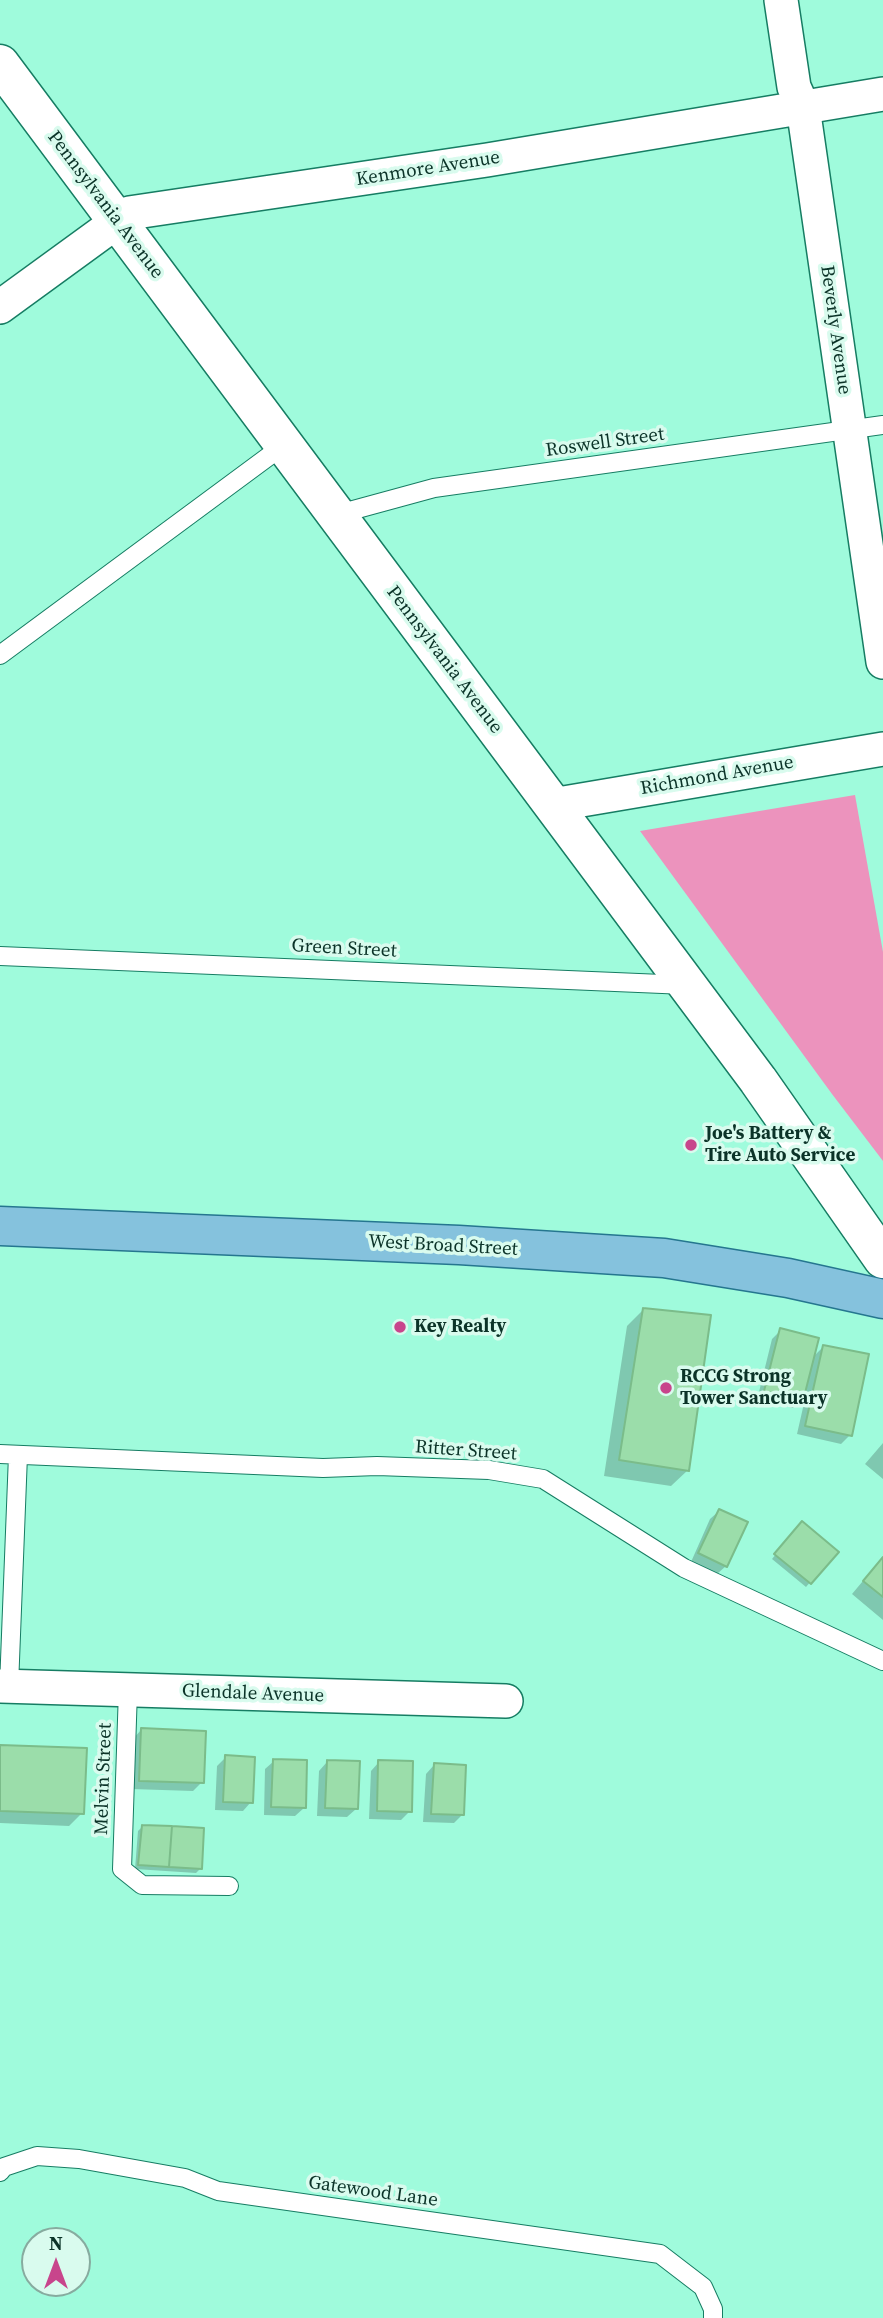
<!DOCTYPE html>
<html>
<head>
<meta charset="utf-8">
<style>
	body { margin:0 }
	#map { position:relative; width:883px; height:2318px; overflow:hidden; background:#9ffbdc; font-family:"Source Serif 4",serif }
	canvas { display:block }
	.north { position:absolute; left:21px; top:2227px; width:70px; height:70px; box-sizing:border-box; background:#d9fbee; border:2px solid #87ab9f; border-radius:50%; rotate:0deg; font-size:19px; font-weight:700; line-height:28px; text-align:center; color:#0b3328 }
	.north::after { content:''; display:block; margin:auto; width:24px; height:32px; background:#c8458c; clip-path:polygon(50% 0,100% 100%,50% 72%,0 100%) }
</style>
</head>
<body>
<div id="map">
<canvas width="883" height="2318"></canvas>
<div class="north">N</div>
</div>
<script>
const context = document.querySelector('canvas').getContext('2d');
context.lineJoin = 'round';
function fill(path, color) {
  context.fillStyle = color;
  context.fill(path, 'evenodd');
}
function shape(rows) {
  const path = new Path2D();
  for (const r of rows) {
    path.moveTo(r[0], r[1]);
    for (let i = 2; i < r.length; i += 2) path.lineTo(r[i], r[i + 1]);
  }
  return path;
}
function trace(path, color, width, dash) {
  context.strokeStyle = color;
  context.lineWidth = width;
  context.lineCap = dash ? 'butt' : 'round';
  context.setLineDash(dash || []);
  context.stroke(path);
}
function label(font, color, halo, rows, align = 'center') {
  context.font = font + ' "Source Serif 4",serif';
  context.lineWidth = 7;
  context.setLineDash([]);
  context.textBaseline = 'middle';
  context.strokeStyle = halo;
  context.fillStyle = color;
  for (const [text, x, y, turn = 0] of rows) {
    context.save();
    context.translate(x, y);
    context.rotate((+turn || 0) * Math.PI / 180);
    context.textAlign = isNaN(turn) ? turn : align;
    if (halo) context.strokeText(text, 0, 0);
    context.fillText(text, 0, 0);
    context.restore();
  }
}
const green = shape([
	[855,795,883,952,883,1161,832,1094,640,831]
]);
const shadow = shape([
	[643,1310,688,1470,671,1486,604,1476,627,1326],
	[781,1330,812,1358,823,1347,850,1435,841,1444,797,1434,807,1390,804,1390,801,1400,793,1408,757,1400,772,1339],
	[883,1443,883,1479,865,1464],
	[719,1511,726,1566,717,1574,691,1562,710,1519],
	[798,1527,836,1552,806,1587,772,1559],
	[883,1557,883,1620,852,1594],
	[141,1730,202,1782,193,1791,131,1789,133,1739],
	[0,1747,82,1813,69,1826,0,1823],
	[226,1757,251,1802,243,1811,215,1810,217,1766],
	[274,1761,304,1808,295,1816,264,1815,265,1769],
	[327,1762,356,1809,347,1817,317,1816,319,1771],
	[379,1762,410,1811,401,1820,369,1819,371,1771],
	[434,1765,462,1815,454,1823,423,1822,426,1774],
	[142,1827,200,1869,196,1873,135,1869,138,1831]
]);
const building = shape([
	[643,1308,711,1315,689,1471,619,1460,643,1308],
	[780,1328,819,1338,803,1401,764,1391,780,1328],
	[823,1345,869,1354,852,1436,805,1426,823,1345],
	[719,1509,748,1522,727,1567,698,1553,719,1509],
	[802,1521,839,1552,811,1584,774,1554,802,1521],
	[883,1557,883,1597,863,1581,883,1557],
	[141,1728,206,1731,204,1783,139,1781,141,1728],
	[0,1745,87,1748,84,1814,0,1811,0,1745],
	[225,1755,255,1757,253,1803,223,1802,225,1755],
	[273,1759,307,1760,306,1808,271,1807,273,1759],
	[327,1760,360,1761,358,1809,325,1808,327,1760],
	[378,1760,413,1761,412,1812,377,1811,378,1760],
	[434,1763,466,1765,464,1815,431,1814,434,1763],
	[142,1825,172,1826,169,1867,138,1865,142,1825],
	[172,1826,204,1828,202,1869,169,1867,172,1826]
]);
const service = shape([
	[335,515,434,488,883,425],
	[0,655,284,445],
	[0,956,686,985],
	[0,1454,323,1468,377,1466,489,1470,543,1479,684,1568,883,1661],
	[9,1686,18,1455],
	[128,1690,122,1869,142,1885,229,1886],
	[0,2172,4,2167,37,2156,79,2159,185,2178,218,2191,660,2254,703,2287,713,2309,713,2318]
]);
const minor = shape([
	[781,0,794,87,803,107,883,662],
	[0,307,129,213,487,160,883,94],
	[552,805,883,749],
	[0,1686,506,1701]
]);
const tertiary = shape([
	[0,64,758,1080,883,1259]
]);
const primary = shape([
	[0,1226,459,1245,664,1258,788,1278,883,1299]
]);
const markers = [
	[691,1145,7,"#c8458c"],
	[400,1327,7,"#c8458c"],
	[666,1388,7,"#c8458c"]
];
const streetNames = [
	["Kenmore Avenue",428,169,-9],
	["Pennsylvania Avenue",105,205,53],
	["Beverly Avenue",835,330,82],
	["Roswell Street",605,443,-8],
	["Pennsylvania Avenue",444,660,53],
	["Richmond Avenue",717,776,-10],
	["Green Street",344,949,3],
	["West Broad Street",443,1246,3],
	["Ritter Street",466,1451,4],
	["Glendale Avenue",253,1694,2],
	["Melvin Street",104,1779,-88],
	["Gatewood Lane",373,2192,8]
];
const poiNames = [
	["Joe's Battery &",705,1134],
	["Tire Auto Service",705,1156],
	["Key Realty",414,1327],
	["RCCG Strong",680,1377],
	["Tower Sanctuary",680,1399]
];
fill(green, '#ec93bd');
fill(shadow, '#0003');
fill(building, '#9bddaa');
trace(building, '#7bbc8a', 2);
trace(service, '#167d63', 20);
trace(minor, '#167d63', 36);
trace(tertiary, '#167d63', 41);
trace(primary, '#25768f', 41);
trace(service, '#fff', 18);
trace(minor, '#fff', 33);
trace(tertiary, '#fff', 38);
trace(primary, '#85c2dd', 38);
for (const [x, y, r, color] of markers) {
  const dot = new Path2D();
  dot.arc(x, y, r, 0, 2 * Math.PI);
  context.fillStyle = color;
  context.fill(dot);
  trace(dot, '#d9fbee', 2.5);
}
label('19px', '#0b3328', '#d9fbee', streetNames);
label('bold 19px', '#0b3328', '#d9fbee', poiNames, 'left');
</script>
</body>
</html>
